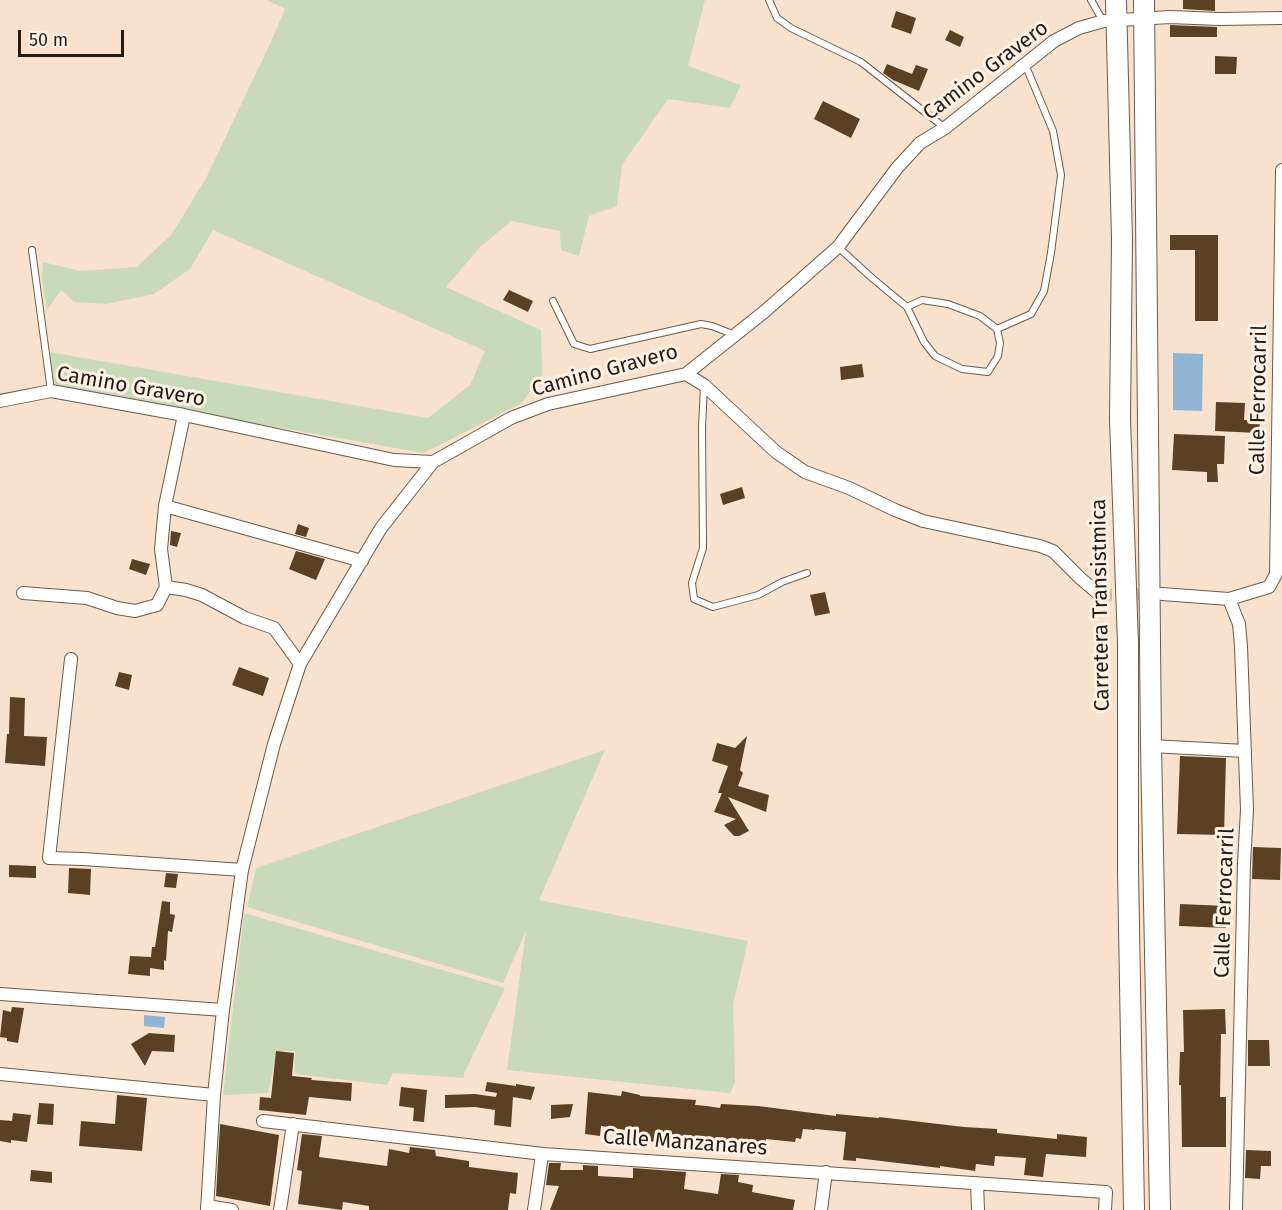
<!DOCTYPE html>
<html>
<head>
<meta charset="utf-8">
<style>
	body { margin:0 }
	#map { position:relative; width:1282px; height:1210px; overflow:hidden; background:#f8e2ce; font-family:"Fira Sans",sans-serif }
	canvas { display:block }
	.scale { position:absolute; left:18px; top:30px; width:106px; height:27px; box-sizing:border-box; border:3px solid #231b14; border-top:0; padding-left:8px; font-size:18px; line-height:21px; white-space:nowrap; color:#231b14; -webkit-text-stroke:4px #fff1e5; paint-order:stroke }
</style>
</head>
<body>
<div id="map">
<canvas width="1282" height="1210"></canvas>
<div class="scale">50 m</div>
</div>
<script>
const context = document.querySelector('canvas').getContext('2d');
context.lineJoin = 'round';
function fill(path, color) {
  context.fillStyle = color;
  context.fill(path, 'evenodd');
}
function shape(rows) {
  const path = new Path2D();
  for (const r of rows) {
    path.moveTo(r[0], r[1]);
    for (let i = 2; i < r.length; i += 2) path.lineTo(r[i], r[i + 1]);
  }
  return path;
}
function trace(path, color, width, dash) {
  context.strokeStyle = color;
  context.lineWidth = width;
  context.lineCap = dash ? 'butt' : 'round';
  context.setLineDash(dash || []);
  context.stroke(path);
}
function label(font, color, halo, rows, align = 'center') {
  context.font = font + ' "Fira Sans",sans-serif';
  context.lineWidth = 6;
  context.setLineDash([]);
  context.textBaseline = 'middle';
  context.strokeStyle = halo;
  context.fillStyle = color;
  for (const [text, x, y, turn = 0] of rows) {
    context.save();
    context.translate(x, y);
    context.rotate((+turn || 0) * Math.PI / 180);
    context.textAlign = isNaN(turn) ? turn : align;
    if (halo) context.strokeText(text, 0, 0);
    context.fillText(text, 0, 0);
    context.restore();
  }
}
const green = shape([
	[267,0,705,0,688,66,741,85,730,108,668,99,622,165,617,206,589,216,579,256,561,250,560,231,511,221,480,247,446,287,541,330,542,375,522,403,424,453,52,388,49,352,428,418,470,385,485,351,213,230,190,269,154,294,106,304,74,302,61,290,47,310,42,279,43,262,80,271,137,267,172,234,206,178,269,46,285,9],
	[605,750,539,900,748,941,733,1004,735,1083,730,1093,507,1070,526,931,503,983,247,907,256,868],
	[244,913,505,988,464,1074,464,1078,393,1073,387,1085,295,1074,295,1051,277,1051,268,1093,223,1095]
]);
const water = shape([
	[1173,353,1203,354,1202,411,1173,410],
	[144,1015,165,1017,164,1028,144,1026]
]);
const building = shape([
	[1183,0,1215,0,1215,11,1183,9],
	[896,11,916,18,911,34,891,27],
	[1170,25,1217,27,1217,37,1170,37],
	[950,30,964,37,960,47,945,40],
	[1215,56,1237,57,1236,74,1215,74],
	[887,64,912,74,916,65,928,69,919,91,893,80,883,73],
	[823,101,860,119,851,138,814,119],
	[1170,235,1218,235,1218,321,1195,321,1195,250,1170,250],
	[509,290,533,301,528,312,503,300],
	[862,364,864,377,841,380,840,367],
	[1216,402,1245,403,1244,420,1260,421,1259,433,1215,431],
	[1174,434,1225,436,1224,464,1217,464,1218,482,1207,482,1207,472,1172,470],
	[742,487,745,498,723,505,720,494],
	[298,524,309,528,306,537,295,534],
	[171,531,181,533,177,547,170,545],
	[296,551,325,559,316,580,289,569],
	[132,559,150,564,146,575,129,569],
	[825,592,830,613,815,616,810,595],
	[239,667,269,678,263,696,232,685],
	[119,672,132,675,129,690,115,686],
	[10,697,25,698,24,736,47,737,45,766,5,763,7,734,9,734],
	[747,736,740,770,743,773,738,786,769,795,766,812,728,797,749,831,739,836,734,836,724,825,736,819,714,812,722,793,718,793,728,766,712,761,717,743,735,748],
	[1180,756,1226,758,1224,835,1177,834],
	[1253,847,1281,848,1280,880,1252,879],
	[9,865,36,866,36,878,9,877],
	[69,868,91,869,90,895,68,893],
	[166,873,178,874,176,888,164,887],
	[162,901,170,902,170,914,175,915,172,932,168,931,166,961,164,960,164,970,150,968,150,976,128,974,130,956,151,957,152,947,155,947],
	[1180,904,1226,906,1226,928,1179,926],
	[12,1007,24,1008,18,1043,7,1041,7,1038,0,1037,3,1010,11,1012],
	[1225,1009,1226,1034,1221,1034,1220,1097,1226,1097,1226,1147,1182,1147,1181,1085,1179,1085,1180,1052,1184,1052,1183,1010],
	[149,1033,175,1035,174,1052,152,1051,145,1066,131,1044],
	[1248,1040,1269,1040,1270,1066,1248,1066],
	[276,1051,294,1053,292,1076,312,1078,311,1080,352,1083,351,1101,309,1097,306,1115,259,1110,260,1097,271,1098],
	[487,1082,516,1086,516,1084,535,1087,531,1100,513,1097,511,1127,494,1125,495,1110,475,1107,445,1108,445,1095,475,1094,496,1097,497,1093,485,1091],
	[401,1087,427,1090,424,1122,413,1121,414,1108,399,1106],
	[622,1091,640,1095,640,1096,696,1100,695,1105,707,1106,720,1108,721,1104,758,1106,836,1116,836,1114,879,1118,879,1117,964,1127,997,1129,997,1133,1057,1139,1057,1134,1087,1137,1086,1157,1046,1154,1043,1177,1024,1175,1026,1158,995,1156,994,1166,976,1164,975,1171,940,1166,940,1168,856,1158,856,1161,843,1160,846,1132,815,1129,815,1130,803,1129,801,1139,796,1138,795,1142,766,1139,765,1153,754,1152,754,1149,714,1146,714,1148,636,1140,638,1132,601,1126,600,1136,585,1134,588,1092,621,1096],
	[117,1095,147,1098,142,1151,79,1146,81,1121,115,1124],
	[39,1103,54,1104,53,1125,37,1124],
	[573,1104,570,1117,551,1119,551,1105],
	[13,1113,31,1115,27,1142,11,1140,11,1143,0,1141,0,1120,12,1121],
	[220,1124,279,1135,270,1206,216,1196],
	[302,1134,322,1136,319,1157,387,1166,389,1149,409,1153,410,1147,435,1150,436,1156,469,1161,469,1167,518,1173,516,1194,510,1193,508,1210,369,1210,369,1206,343,1202,342,1210,298,1204,302,1171,297,1170],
	[1246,1150,1271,1151,1271,1166,1261,1166,1260,1179,1245,1178],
	[549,1163,561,1163,560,1170,583,1170,583,1165,598,1166,598,1176,633,1178,633,1168,686,1172,684,1189,718,1194,721,1174,739,1175,738,1182,753,1185,752,1192,795,1200,793,1210,550,1210,559,1186,546,1185],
	[31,1170,52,1172,52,1183,30,1181]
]);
const streetTunnel = shape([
	[1100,595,1155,594]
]);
const lane = shape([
	[769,0,777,18,791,28,861,62,945,128],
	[1091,0,1103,21],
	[838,247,872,278,907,307,922,300,948,304,980,316,997,329,1031,314,1044,291,1051,253,1061,175,1053,131,1025,64],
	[32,250,51,391],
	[553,301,574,344,590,349,701,324,712,326,735,335],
	[907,307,924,342,935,356,962,369,988,372,998,356,1000,343,997,329],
	[704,386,702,427,703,548,692,583,694,599,713,607,758,595,782,582,807,573]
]);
const street = shape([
	[686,374,704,385,776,452,805,472,849,488,895,510,923,521,1040,546,1053,551,1080,578,1100,595],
	[0,401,51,391,184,415,394,460,433,462,511,418,548,404,686,374,764,312,838,247,897,168,920,143,945,128,1054,41,1079,28,1104,21,1170,17,1219,19,1282,18],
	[165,506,362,561],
	[166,587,161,549,165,506,184,415],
	[23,593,87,598,117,608,135,611,157,605,166,587,186,590,202,595,245,618,274,628,300,664,274,744,242,870],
	[1162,594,1229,599,1269,587,1276,574,1282,170],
	[1229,599,1239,624,1241,646,1247,810,1244,863,1236,1210],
	[71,659,49,858,83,859,242,870,223,1010,214,1095,207,1210],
	[300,664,381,528,433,462],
	[1151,746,1245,751],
	[0,994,223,1010],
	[0,1074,214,1095],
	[263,1121,543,1154,1106,1192,1105,1210],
	[977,1183,978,1210],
	[207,1206,232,1210],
	[280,1210,293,1124],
	[534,1210,542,1155,543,1154],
	[821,1210,826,1172]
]);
const primary = shape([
	[1116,0,1122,239,1120,419,1128,644,1128,870,1134,1210],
	[1144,0,1151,746,1160,1210]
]);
const streetNames = [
	["Camino Gravero",986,71,-37],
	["Camino Gravero",605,371,-15],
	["Camino Gravero",131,387,10],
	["Calle Ferrocarril",1259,400,-89],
	["Carretera Transistmica",1101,605,-91],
	["Calle Ferrocarril",1225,903,-88],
	["Calle Manzanares",685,1143,4]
];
fill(green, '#c9dab8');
fill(water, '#92b4d3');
fill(building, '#5c4023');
trace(streetTunnel, '#cdbaa9', 12, [12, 6]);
trace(lane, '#6c5a49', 8);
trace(street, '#6c5a49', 14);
trace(primary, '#6c5a49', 22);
trace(lane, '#fff', 6);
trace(street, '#fff', 12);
trace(primary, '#fff', 20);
label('21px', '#231b14', '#fff1e5', streetNames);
</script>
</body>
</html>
